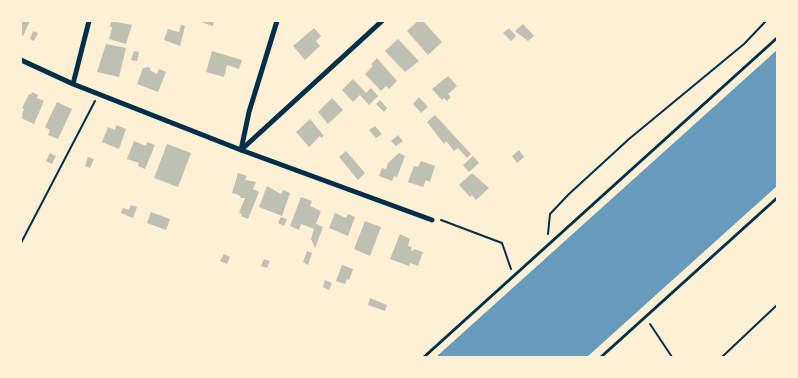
<!DOCTYPE html>
<html>
<head>
<meta charset="utf-8">
<style>
	body { margin:0 }
	#map { position:relative; width:798px; height:378px; overflow:hidden; background:#fdf0d5; font-family:"Space Grotesk",sans-serif }
	canvas { display:block }
	.frame { position:absolute; inset:0; border:22px solid #fdf0d5; pointer-events:none }
</style>
</head>
<body>
<div id="map">
<canvas width="798" height="378"></canvas>
<div class="frame"></div>
</div>
<script>
const context = document.querySelector('canvas').getContext('2d');
context.lineJoin = 'round';
function fill(path, color) {
  context.fillStyle = color;
  context.fill(path, 'evenodd');
}
function shape(rows) {
  const path = new Path2D();
  for (const r of rows) {
    path.moveTo(r[0], r[1]);
    for (let i = 2; i < r.length; i += 2) path.lineTo(r[i], r[i + 1]);
  }
  return path;
}
function trace(path, color, width, dash) {
  context.strokeStyle = color;
  context.lineWidth = width;
  context.lineCap = dash ? 'butt' : 'round';
  context.setLineDash(dash || []);
  context.stroke(path);
}
const water = shape([
	[777,50,777,186,587,357,436,357]
]);
const building = shape([
	[21,21,30,21,23,36,21,35],
	[111,21,132,25,126,44,109,39,112,27,110,27],
	[198,21,214,21,213,26],
	[418,21,423,21,442,42,428,55,407,31],
	[523,24,534,36,528,41,515,31],
	[181,25,185,26,180,46,164,40,168,29,179,32],
	[314,28,321,36,316,41,320,46,305,60,293,46],
	[509,28,516,36,511,41,503,33],
	[33,31,38,33,34,41,30,39],
	[398,39,419,61,405,72,385,51],
	[106,44,126,48,119,77,97,72],
	[134,51,139,52,137,61,131,60],
	[212,51,242,60,239,69,227,65,224,77,206,72],
	[377,58,397,81,389,89,386,86,381,91,365,74,373,66,371,64],
	[149,67,151,71,157,74,159,69,166,72,158,92,137,84,143,68],
	[448,76,457,86,448,94,451,97,447,101,444,98,442,100,432,89],
	[353,79,366,93,371,88,378,96,369,105,360,95,353,102,342,90],
	[32,92,38,95,37,98,44,101,34,124,21,118,24,109,22,108,29,94,31,95],
	[419,97,428,107,421,113,413,104],
	[332,98,343,110,328,124,318,112],
	[380,100,387,108,384,112,376,104],
	[57,102,72,109,58,139,48,135,50,130,45,127],
	[435,115,471,154,467,158,458,148,454,151,446,141,444,144,427,122],
	[310,119,324,136,321,138,320,136,309,147,296,132],
	[116,125,126,129,119,149,102,142,108,127,115,130],
	[375,126,382,134,376,138,369,130],
	[398,135,403,141,396,146,391,141],
	[134,141,146,146,147,142,155,145,145,169,138,166,139,163,127,159],
	[167,144,191,153,178,187,154,178],
	[519,150,524,157,517,163,512,156],
	[346,151,365,173,358,180,339,157],
	[50,153,56,156,52,164,46,161],
	[399,153,405,156,397,177,394,176,392,181,379,176,382,168,386,169,388,163],
	[473,156,479,163,469,172,463,165],
	[88,157,94,159,90,168,85,166],
	[421,161,435,166,430,182,426,180,423,187,408,182,414,166,418,167],
	[238,173,247,176,245,180,256,182,253,189,259,192,248,219,241,216,242,214,239,213,245,198,241,198,239,195,232,193],
	[472,173,489,188,476,200,472,195,470,197,459,185],
	[267,186,281,194,283,190,290,193,282,216,259,207],
	[301,197,312,201,310,206,321,211,316,224,323,227,315,248,311,239,314,229,301,224,299,230,290,226],
	[131,205,137,207,133,218,121,213,123,208,129,210],
	[151,212,170,219,166,230,147,223],
	[335,213,346,218,348,214,355,217,348,236,329,228],
	[281,217,287,219,284,226,278,223],
	[365,221,381,227,370,256,354,249],
	[400,234,410,239,408,246,412,247,411,250,413,251,414,249,423,252,418,266,410,263,409,266,390,259],
	[307,251,312,253,308,265,303,262],
	[224,254,230,257,227,264,220,261],
	[264,259,270,261,267,268,261,266],
	[342,265,353,269,349,280,347,279,345,284,336,281],
	[325,280,332,283,329,290,323,287],
	[370,298,387,305,385,311,368,305]
]);
const path = shape([
	[441,220,502,243,511,269],
	[548,234,550,214,569,194,629,139,744,44,766,21],
	[21,243,95,101],
	[650,324,672,357],
	[722,357,777,305]
]);
const service = shape([
	[424,357,777,38],
	[601,357,777,198]
]);
const minor = shape([
	[21,60,73,84,241,150,432,220],
	[73,84,89,21],
	[241,150,382,21],
	[241,150,249,112,277,21]
]);
fill(water, '#669bbc');
fill(building, '#bec0b2');
trace(path, '#003049', 2);
trace(service, '#003049', 3);
trace(minor, '#003049', 5);
</script>
</body>
</html>
